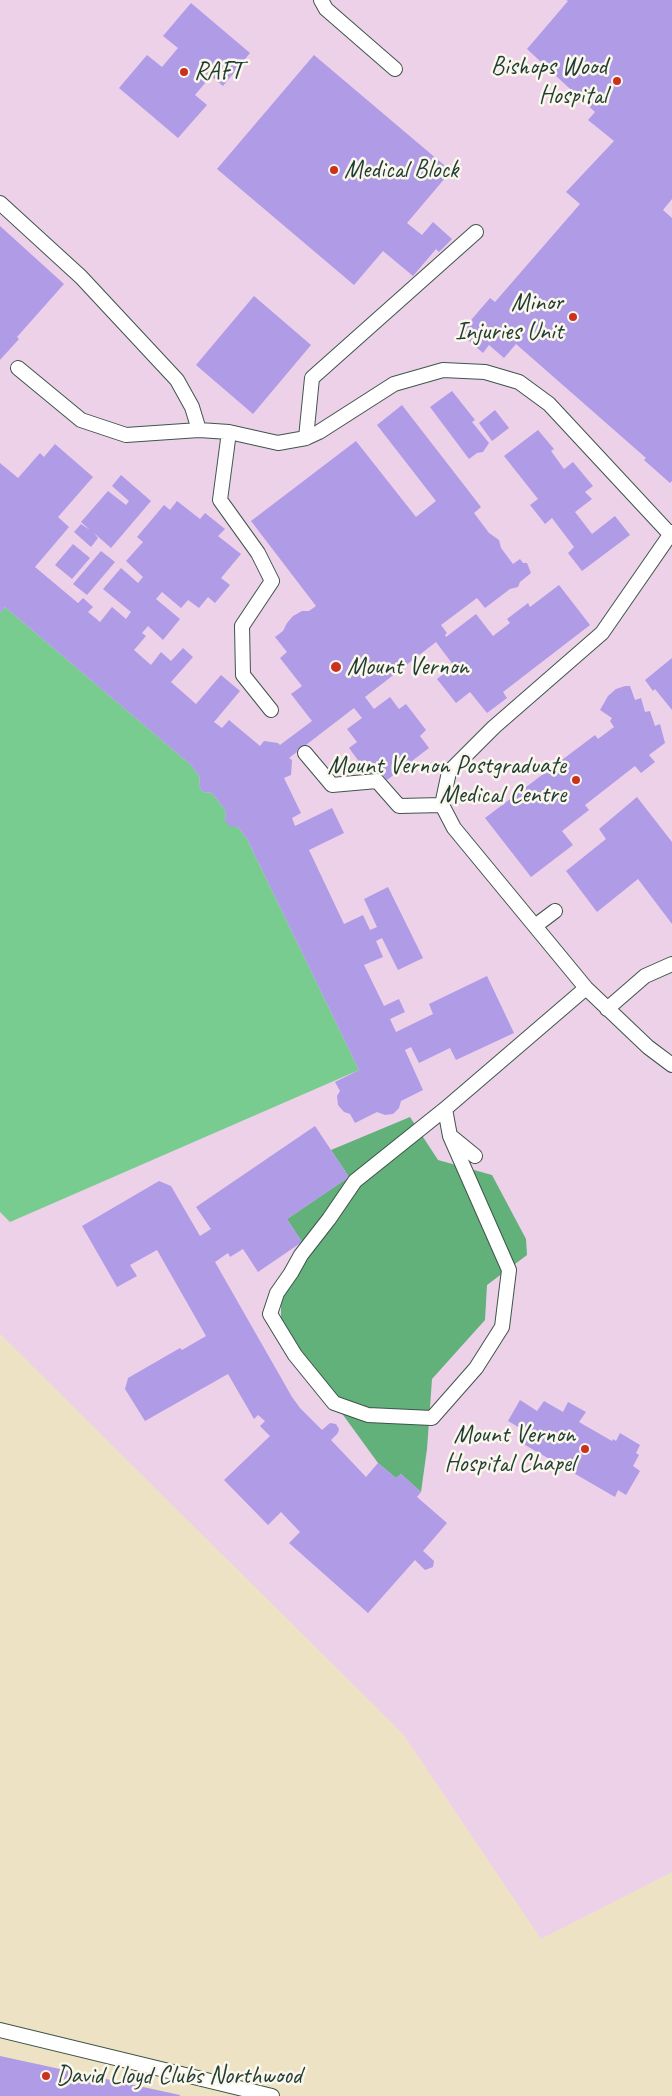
<!DOCTYPE html>
<html>
<head>
<meta charset="utf-8">
<style>
	body { margin:0 }
	canvas { display:block; background:#ede3c4 }
</style>
</head>
<body>
<canvas width="672" height="2096"></canvas>
<script>
const context = document.querySelector('canvas').getContext('2d');
context.lineJoin = 'round';
function fill(path, color) {
  context.fillStyle = color;
  context.fill(path, 'evenodd');
}
function shape(rows) {
  const path = new Path2D();
  for (const r of rows) {
    path.moveTo(r[0], r[1]);
    for (let i = 2; i < r.length; i += 2) path.lineTo(r[i], r[i + 1]);
  }
  return path;
}
function trace(path, color, width, dash) {
  context.strokeStyle = color;
  context.lineWidth = width;
  context.lineCap = dash ? 'butt' : 'round';
  context.setLineDash(dash || []);
  context.stroke(path);
}
function label(font, color, halo, rows, align = 'center') {
  context.font = font + ' Caveat,sans-serif';
  context.lineWidth = 5;
  context.setLineDash([]);
  context.textBaseline = 'middle';
  context.strokeStyle = halo;
  context.fillStyle = color;
  for (const [text, x, y, turn = 0] of rows) {
    context.save();
    context.translate(x, y);
    context.rotate((+turn || 0) * Math.PI / 180);
    context.textAlign = isNaN(turn) ? turn : align;
    if (halo) context.strokeText(text, 0, 0);
    context.fillText(text, 0, 0);
    context.restore();
  }
}
const built = shape([
	[0,0,672,0,672,1872,541,1939,403,1734,0,1334]
]);
const green = shape([
	[5,607,191,765,200,777,199,786,203,792,212,793,226,811,225,820,238,827,247,839,359,1070,10,1222,0,1212,0,613]
]);
const forest = shape([
	[410,1117,438,1160,492,1175,526,1239,527,1255,487,1285,485,1320,432,1379,427,1449,421,1492,401,1474,396,1478,378,1463,298,1353,281,1325,281,1297,302,1242,287,1219,349,1177,331,1150]
]);
const building = shape([
	[566,0,672,0,672,199,663,210,672,218,672,481,670,483,644,460,646,458,516,344,504,358,489,345,483,353,460,333,490,298,495,302,580,204,566,192,614,141,588,120,595,112,527,49,568,1],
	[191,3,250,53,223,86,211,76,195,95,207,105,178,138,119,88,147,55,162,67,178,48,163,36],
	[314,55,451,171,407,223,422,235,433,222,452,239,439,252,436,249,413,276,383,251,354,285,217,169],
	[0,226,64,284,17,337,19,339,0,360],
	[254,296,311,345,253,414,196,365],
	[452,391,475,420,472,422,489,443,483,452,477,453,469,459,430,407],
	[402,405,481,507,474,513,489,533,499,540,501,548,513,564,520,559,523,563,527,563,531,573,520,582,518,587,510,589,485,608,477,598,441,625,447,633,445,635,446,637,476,614,493,636,510,623,507,619,528,603,530,607,559,585,590,625,503,692,507,698,487,713,470,692,456,703,437,679,454,666,436,642,365,697,374,709,390,697,399,709,406,704,426,730,420,736,429,748,387,780,378,769,369,775,349,748,357,742,347,729,362,718,354,708,289,758,292,760,291,775,284,778,301,813,292,818,295,826,332,808,344,833,309,850,344,924,363,915,370,930,377,927,364,899,388,887,423,958,398,970,382,938,376,941,383,957,364,965,384,1006,399,999,405,1012,390,1019,396,1032,433,1014,429,1004,487,976,514,1033,456,1060,450,1048,419,1063,411,1047,405,1050,423,1090,401,1101,399,1108,393,1114,385,1115,377,1112,355,1123,350,1114,344,1112,338,1105,337,1096,340,1091,335,1082,359,1070,247,839,238,827,229,826,225,820,226,811,212,793,203,792,199,786,200,777,191,765,5,607,0,613,0,463,18,478,40,453,44,457,55,444,93,477,58,517,69,527,35,567,78,603,83,598,93,607,88,612,100,622,112,607,126,619,131,612,103,589,121,568,138,583,143,577,126,561,143,542,137,537,164,505,170,510,177,501,200,519,205,513,225,529,218,536,241,554,221,578,230,585,215,603,208,597,199,608,188,600,181,608,162,592,156,599,180,619,163,640,148,626,142,633,146,636,134,650,151,665,161,652,171,661,183,648,193,657,171,682,196,704,221,675,240,691,214,722,222,728,229,720,260,746,264,741,278,743,280,745,312,721,291,694,302,686,280,658,287,652,275,637,283,631,287,623,293,616,302,611,309,611,316,606,251,521,356,441,416,517,436,501,377,425],
	[495,410,509,428,492,441,479,423],
	[538,430,554,449,551,451,564,469,573,462,593,486,585,492,592,499,575,512,592,534,615,516,630,535,582,571,568,553,574,547,552,518,545,524,530,505,538,499,504,456],
	[121,475,151,501,111,548,94,533,98,538,91,547,74,532,81,524,90,530,81,522,108,491,126,505,129,501,112,486],
	[73,544,90,558,72,579,55,565],
	[101,551,115,562,87,595,73,584],
	[672,658,672,710,655,689,653,691,645,680],
	[625,686,630,686,635,700,641,698,645,712,650,711,655,726,660,724,665,743,649,755,655,762,641,773,635,766,585,805,589,810,562,831,573,845,531,877,485,818,595,735,598,739,614,727,610,721,612,718,600,710,608,696,616,689],
	[637,797,672,842,672,924,638,879,597,912,566,871,606,839,599,829],
	[315,1126,349,1177,287,1219,302,1242,258,1272,243,1249,230,1257,228,1253,215,1262,292,1397,300,1408,322,1430,330,1423,336,1424,339,1429,338,1433,331,1440,366,1477,378,1463,396,1478,401,1474,421,1492,417,1497,447,1523,423,1551,434,1561,433,1567,425,1570,415,1560,368,1613,289,1543,300,1532,281,1512,268,1525,224,1480,270,1436,260,1426,265,1421,258,1415,254,1419,228,1374,145,1421,125,1389,128,1378,180,1348,182,1350,206,1336,157,1250,130,1265,137,1276,117,1287,82,1226,159,1181,171,1186,200,1236,211,1229,196,1207],
	[520,1400,537,1411,544,1401,563,1412,568,1402,586,1412,579,1422,612,1441,613,1439,616,1441,620,1433,640,1445,636,1453,639,1455,633,1466,640,1471,626,1495,618,1490,615,1497,520,1442,525,1431,508,1421],
	[0,2056,180,2095,180,2096,0,2096]
]);
const lane = shape([
	[321,0,326,9,395,69],
	[0,203,81,277,177,380,192,407,199,430],
	[18,368,81,420,126,435,199,430,229,432,278,443,306,438,319,432,394,384,443,370,485,372,519,382,549,404,669,533],
	[229,432,220,500,258,553,272,581,242,626,243,675,271,710],
	[306,438,312,378,476,232],
	[672,532,602,633,494,727,449,772,442,805,454,828,586,988,648,1047,672,1065],
	[305,753,332,785,377,781,399,806,442,805],
	[535,926,555,911],
	[607,1009,645,976,672,964],
	[445,1109,355,1181,329,1219,301,1255,291,1273,277,1293,270,1314,295,1355,334,1403,368,1415,432,1418,476,1368,502,1327,509,1270,450,1136,445,1109,586,988],
	[453,1138,475,1156],
	[0,2030,272,2096]
]);
const markers = [
	[184,72,5,"#c8321e"],
	[617,81,5,"#c8321e"],
	[334,170,5,"#c8321e"],
	[573,317,5,"#c8321e"],
	[336,667,6,"#c8321e"],
	[576,780,5,"#c8321e"],
	[585,1449,5,"#c8321e"],
	[46,2076,5,"#c8321e"]
];
const poiNames = [
	["Bishops Wood",607,67],
	["Hospital",607,96],
	["RAFT",194,72,"left"],
	["Medical Block",344,170,"left"],
	["Minor",563,303],
	["Injuries Unit",563,332],
	["Mount Vernon",347,667,"left"],
	["Mount Vernon Postgraduate",566,766],
	["Medical Centre",566,795],
	["Mount Vernon",575,1435],
	["Hospital Chapel",575,1464],
	["David Lloyd Clubs Northwood",56,2076,"left"]
];
fill(built, '#edd1e9');
fill(green, '#78cc90');
fill(forest, '#62b07a');
fill(building, '#b09be7');
trace(lane, '#3e564a', 16);
trace(lane, '#fff', 14);
for (const [x, y, r, color] of markers) {
  const dot = new Path2D();
  dot.arc(x, y, r, 0, 2 * Math.PI);
  context.fillStyle = color;
  context.fill(dot);
  trace(dot, '#fbf7ec', 2);
}
label('25px', '#1f3d34', '#fbf7ec', poiNames, 'right');
</script>
</body>
</html>
